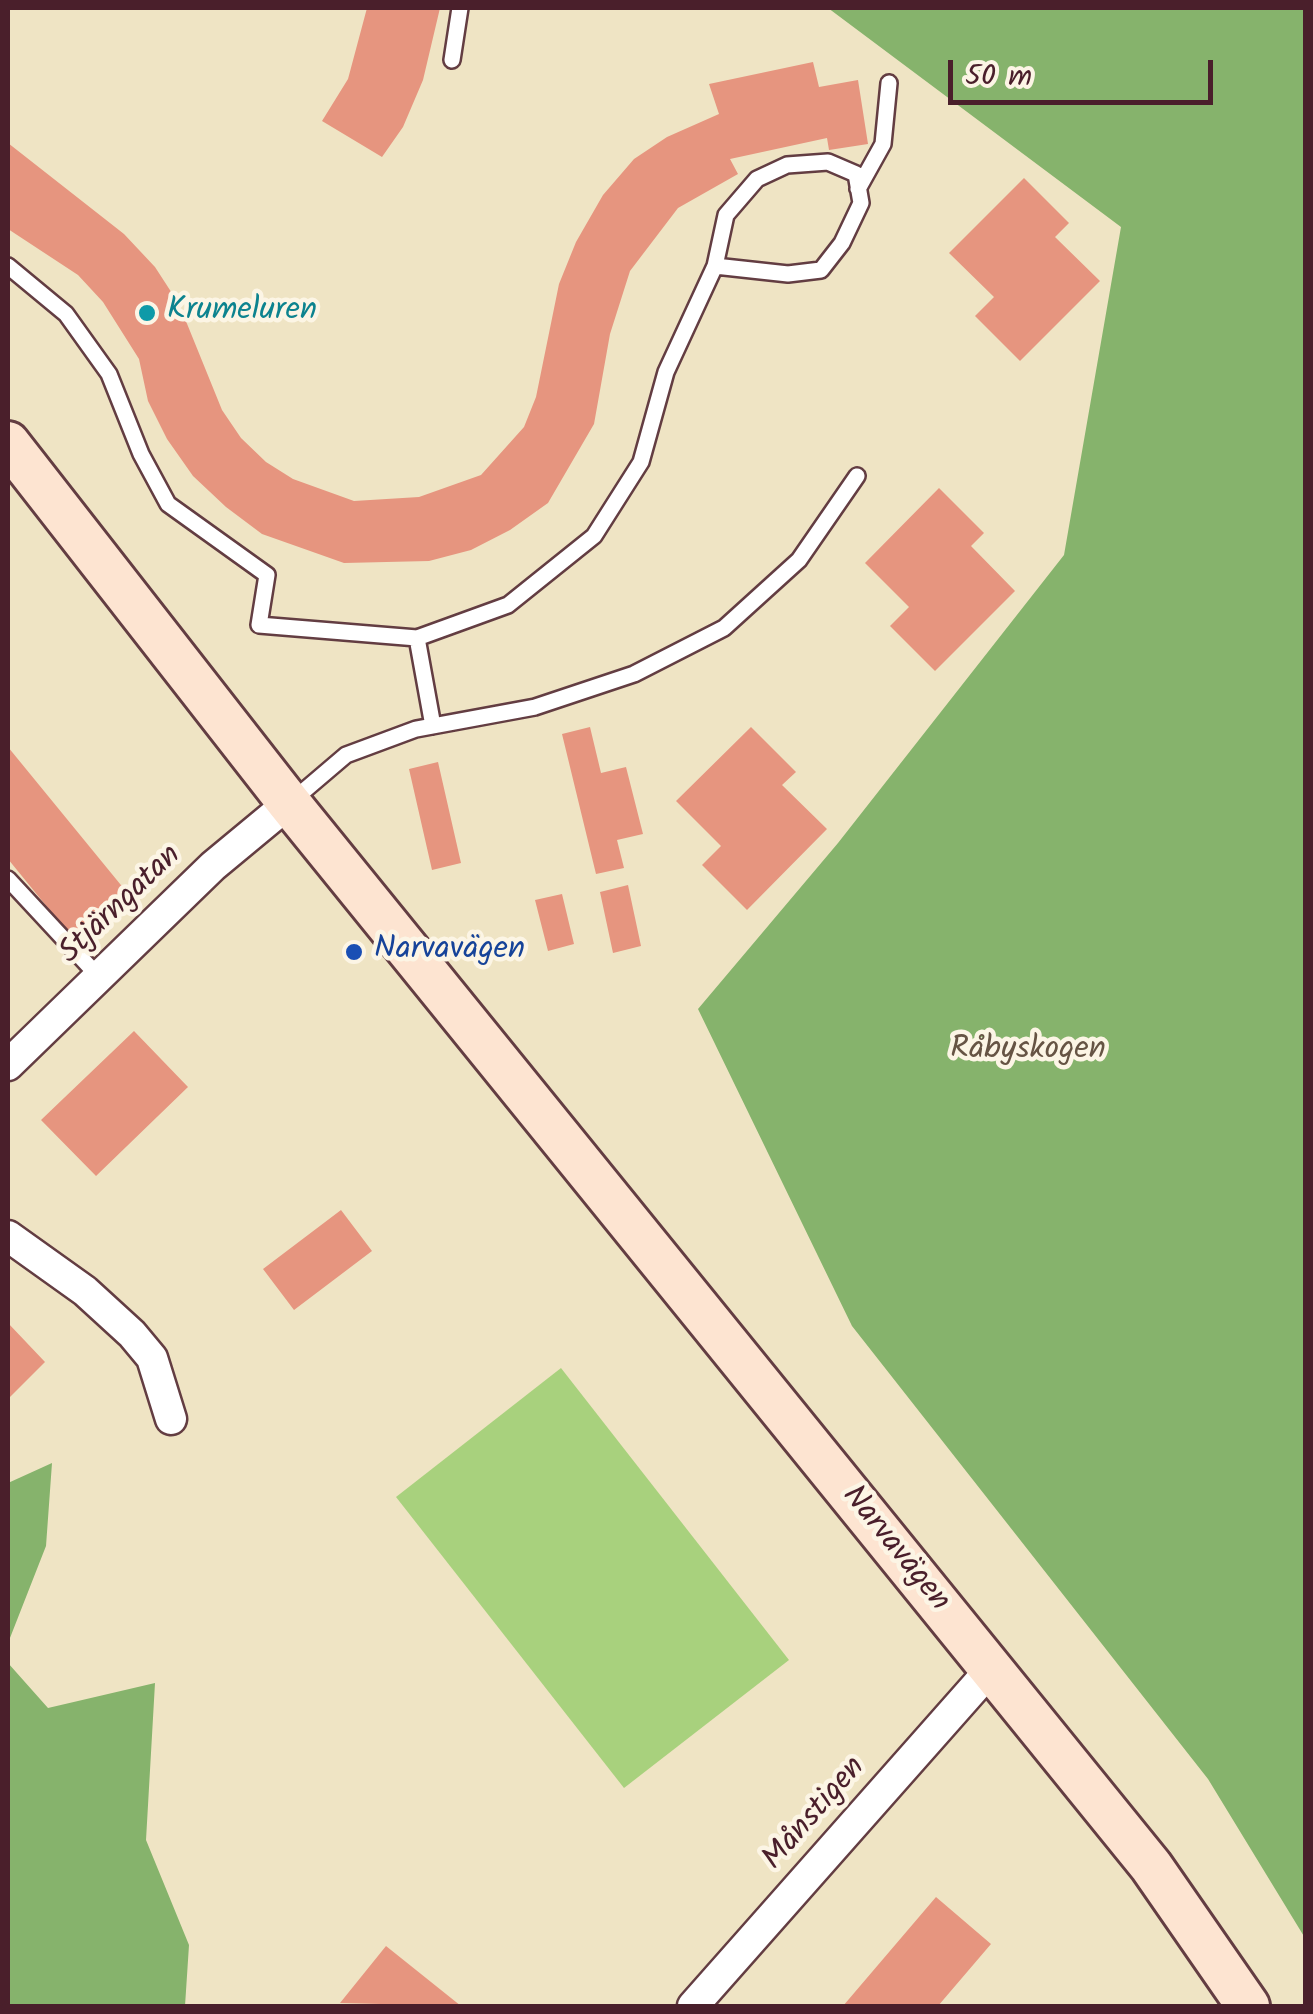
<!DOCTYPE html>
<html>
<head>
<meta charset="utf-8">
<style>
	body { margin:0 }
	#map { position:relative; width:1313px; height:2014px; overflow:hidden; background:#efe4c4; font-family:Kalam,sans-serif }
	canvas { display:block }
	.frame { position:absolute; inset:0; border:10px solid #4a1f2b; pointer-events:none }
	.scale { position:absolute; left:948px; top:60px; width:265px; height:45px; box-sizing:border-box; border:5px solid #4a1f2b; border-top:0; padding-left:12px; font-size:30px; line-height:35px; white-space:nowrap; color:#4a1f2b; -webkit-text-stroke:8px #fcf5e5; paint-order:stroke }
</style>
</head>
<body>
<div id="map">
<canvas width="1313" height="2014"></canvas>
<div class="frame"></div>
<div class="scale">50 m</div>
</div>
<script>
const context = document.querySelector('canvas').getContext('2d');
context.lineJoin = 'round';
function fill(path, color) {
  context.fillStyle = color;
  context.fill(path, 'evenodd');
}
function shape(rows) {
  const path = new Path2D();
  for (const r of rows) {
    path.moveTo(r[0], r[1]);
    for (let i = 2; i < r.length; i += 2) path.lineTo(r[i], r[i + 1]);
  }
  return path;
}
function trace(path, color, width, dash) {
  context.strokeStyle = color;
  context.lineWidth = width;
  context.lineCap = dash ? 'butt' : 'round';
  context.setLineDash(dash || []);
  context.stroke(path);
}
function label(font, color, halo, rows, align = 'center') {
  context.font = font + ' Kalam,sans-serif';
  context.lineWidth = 9;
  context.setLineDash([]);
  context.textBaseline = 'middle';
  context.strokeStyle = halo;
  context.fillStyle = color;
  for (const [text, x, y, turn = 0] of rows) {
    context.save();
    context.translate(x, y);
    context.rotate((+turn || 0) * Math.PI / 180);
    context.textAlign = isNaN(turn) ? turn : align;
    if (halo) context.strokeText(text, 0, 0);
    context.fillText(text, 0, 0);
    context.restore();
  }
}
const green = shape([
	[561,1368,789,1660,624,1788,396,1497]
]);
const forest = shape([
	[828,8,1305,8,1305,1938,1208,1779,852,1326,698,1009,838,843,1064,555,1121,227],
	[52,1463,46,1546,8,1643,8,1483],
	[8,1663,48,1708,155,1683,146,1840,189,1945,185,2006,8,2006]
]);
const building = shape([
	[367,8,440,8,423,80,403,127,382,157,322,121,348,79],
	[813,62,819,87,858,80,868,144,829,150,827,138,730,159,738,174,678,208,630,271,610,334,594,424,548,503,510,530,471,550,429,561,344,563,262,534,226,507,193,476,167,439,148,401,139,359,103,302,78,275,8,229,8,143,124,234,155,267,179,304,222,410,241,438,266,462,293,479,354,501,419,497,481,475,524,427,536,397,559,284,576,242,603,195,634,159,667,137,719,114,709,84],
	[1024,178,1069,223,1055,237,1100,281,1020,361,975,316,994,297,949,253],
	[939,488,984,533,971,546,1015,591,935,671,890,626,909,607,865,563],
	[590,727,601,773,626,767,643,834,617,840,624,868,596,874,562,734],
	[751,727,796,772,782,785,827,829,747,910,702,865,721,846,676,801],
	[8,747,125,890,70,935,8,859],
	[438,762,461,863,432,870,409,769],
	[628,885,641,946,613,953,600,892],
	[562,894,574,944,548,951,535,900],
	[134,1031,188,1087,96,1176,41,1120],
	[341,1210,372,1251,294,1310,263,1269],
	[8,1323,45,1362,8,1399],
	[936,1897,991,1944,938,2006,843,2006],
	[386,1946,461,2006,340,2003]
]);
const service = shape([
	[452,60,460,8],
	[858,189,883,144,889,83],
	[8,266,66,314,109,374,141,454,168,504,267,575,259,625,417,638,508,605,594,536,641,462,666,372,715,266,788,274,821,270,842,243,861,203,856,174,828,162,787,165,757,179,726,215,715,266],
	[417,638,433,726],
	[292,801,346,755,416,729,535,707,634,674,724,628,799,560,857,476],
	[8,879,99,977]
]);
const minor = shape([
	[8,1065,213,866,289,803],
	[8,1236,85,1291,132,1334,152,1358,171,1419],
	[693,2006,991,1669]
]);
const secondary = shape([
	[8,443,289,803,1151,1866,1248,2006]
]);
const markers = [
	[147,313,10,"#0f9aa8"],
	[354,952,10,"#1a4fb4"]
];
const cultureNames = [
	["Krumeluren",167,313]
];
const streetNames = [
	["Stjärngatan",122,906,-44],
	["Narvavägen",894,1550,51],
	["Månstigen",816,1815,-49]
];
const transitNames = [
	["Narvavägen",374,952]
];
const parkNames = [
	["Råbyskogen",1028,1052]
];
fill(green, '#a8d17d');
fill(forest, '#86b36c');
fill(building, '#e6957f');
trace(service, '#633d42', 20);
trace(minor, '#633d42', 35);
trace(secondary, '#633d42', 48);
trace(service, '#fff', 15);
trace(minor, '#fff', 30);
trace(secondary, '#fde4d1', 42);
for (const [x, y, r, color] of markers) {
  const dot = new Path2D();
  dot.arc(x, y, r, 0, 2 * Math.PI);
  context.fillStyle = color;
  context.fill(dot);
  trace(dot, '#fcf5e5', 4);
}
label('32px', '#0d838f', '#fcf5e5', cultureNames, 'left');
label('32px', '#4a1f2b', '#fcf5e5', streetNames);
label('32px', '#164399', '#fcf5e5', transitNames, 'left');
label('32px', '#665444', '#fcf5e5', parkNames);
</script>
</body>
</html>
